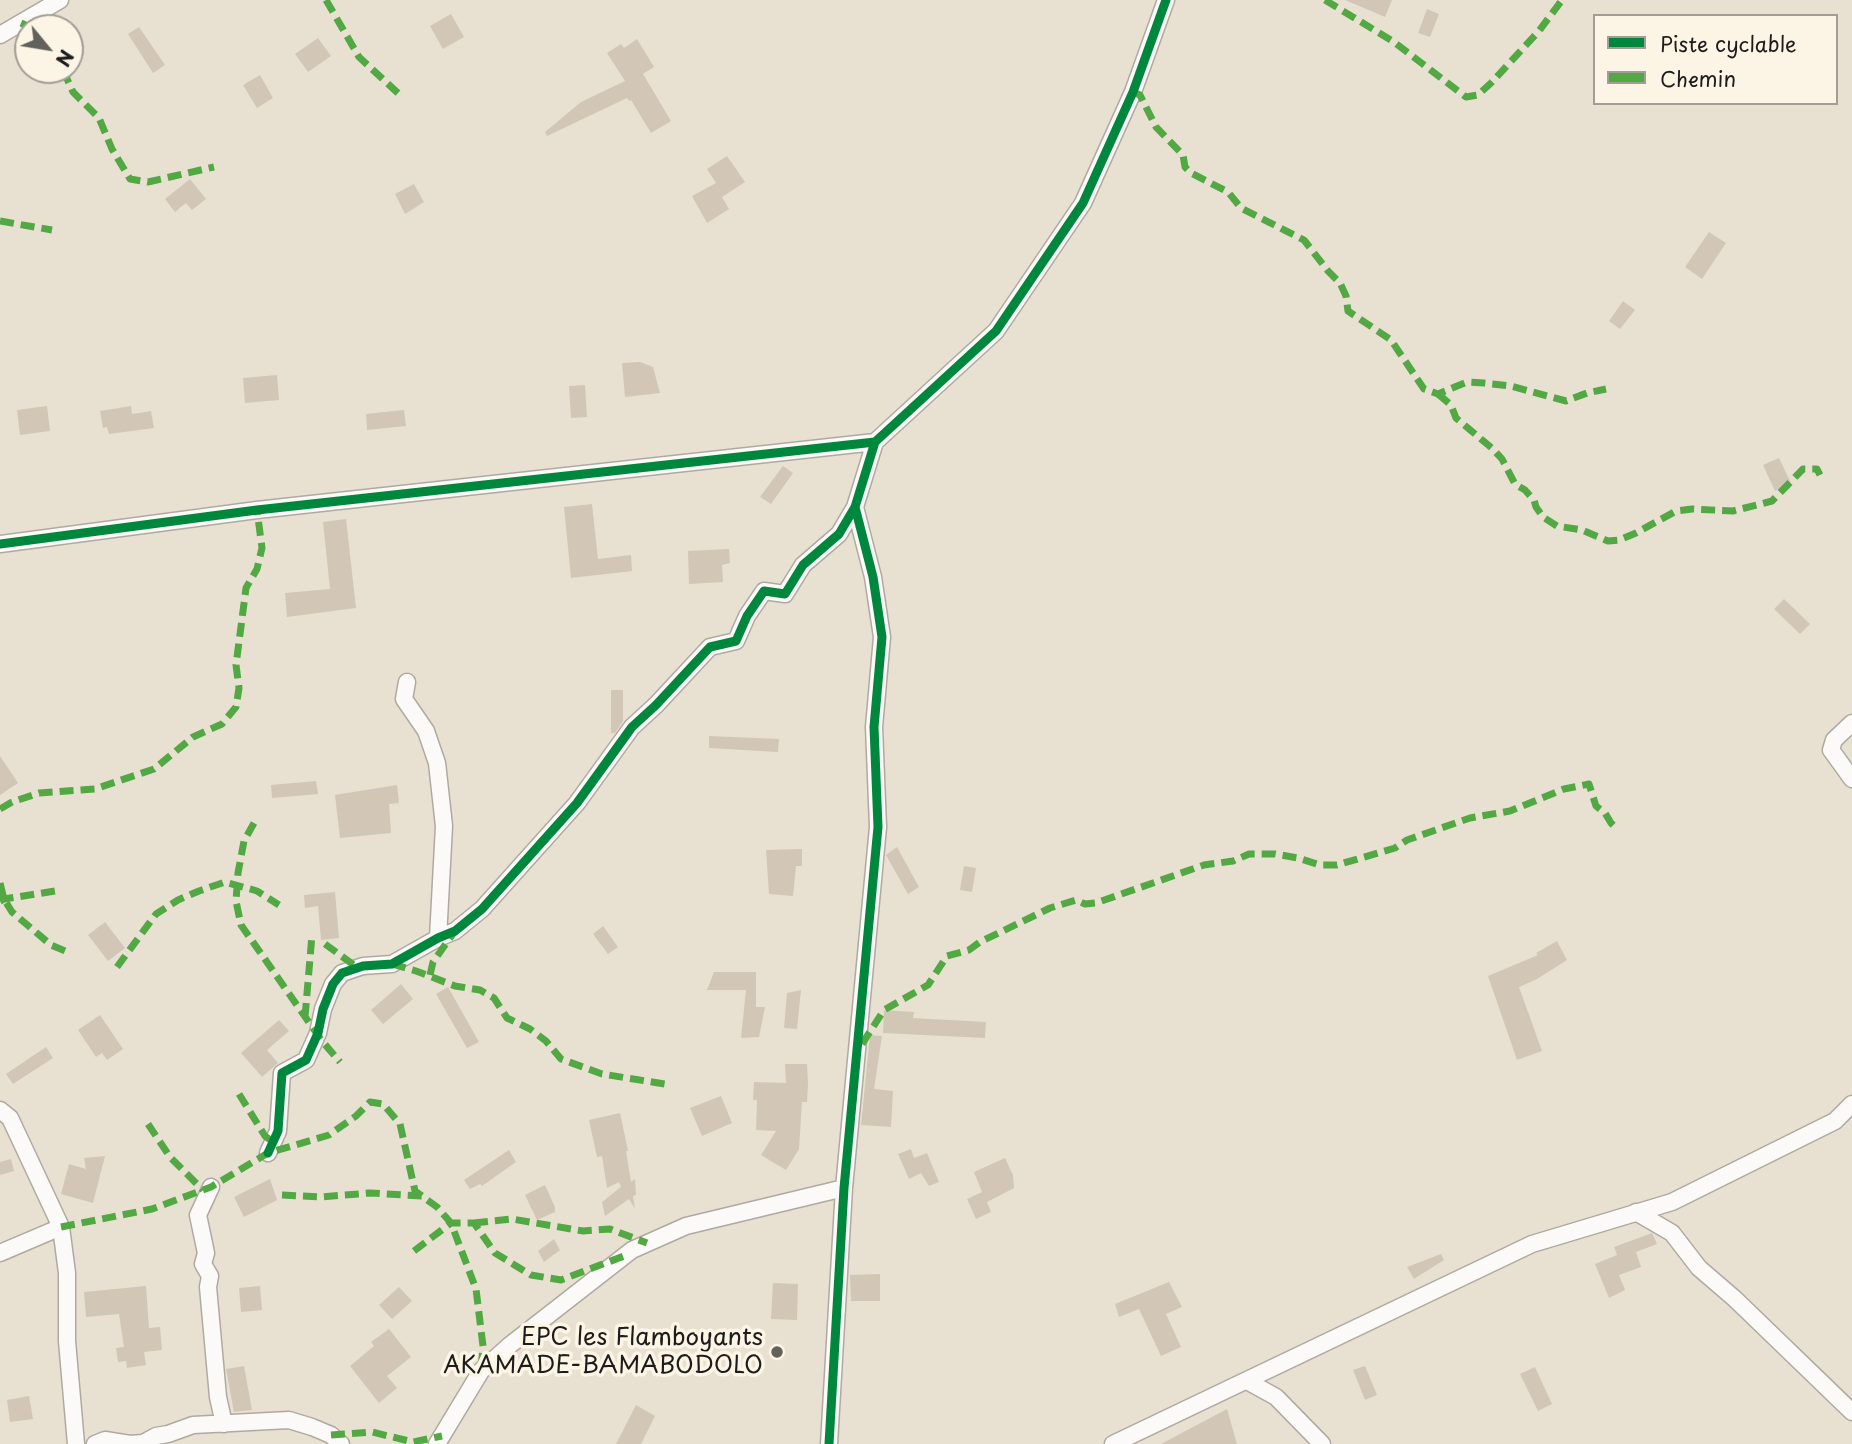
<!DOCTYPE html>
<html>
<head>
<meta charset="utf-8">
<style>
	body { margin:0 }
	#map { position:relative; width:1852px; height:1444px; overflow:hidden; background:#e8e0d1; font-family:"Playpen Sans",sans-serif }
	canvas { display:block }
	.legend { position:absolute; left:1593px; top:14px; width:245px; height:91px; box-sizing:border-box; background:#fcf5e5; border:2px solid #a29e95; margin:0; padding:9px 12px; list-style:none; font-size:21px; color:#1c1c1c }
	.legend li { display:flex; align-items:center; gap:14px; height:35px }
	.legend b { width:35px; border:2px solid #a29e95 }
	.north { position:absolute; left:14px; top:14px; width:70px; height:70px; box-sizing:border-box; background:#fcf5e5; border:2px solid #a29e95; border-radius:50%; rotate:120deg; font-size:19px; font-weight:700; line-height:28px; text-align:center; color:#1c1c1c }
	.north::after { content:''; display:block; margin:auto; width:24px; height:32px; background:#63615b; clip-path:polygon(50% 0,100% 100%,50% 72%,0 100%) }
</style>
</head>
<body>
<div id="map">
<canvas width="1852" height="1444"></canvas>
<ul class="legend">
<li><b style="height:9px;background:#00873e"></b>Piste cyclable</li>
<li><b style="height:9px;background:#52a943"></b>Chemin</li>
</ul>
<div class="north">N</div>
</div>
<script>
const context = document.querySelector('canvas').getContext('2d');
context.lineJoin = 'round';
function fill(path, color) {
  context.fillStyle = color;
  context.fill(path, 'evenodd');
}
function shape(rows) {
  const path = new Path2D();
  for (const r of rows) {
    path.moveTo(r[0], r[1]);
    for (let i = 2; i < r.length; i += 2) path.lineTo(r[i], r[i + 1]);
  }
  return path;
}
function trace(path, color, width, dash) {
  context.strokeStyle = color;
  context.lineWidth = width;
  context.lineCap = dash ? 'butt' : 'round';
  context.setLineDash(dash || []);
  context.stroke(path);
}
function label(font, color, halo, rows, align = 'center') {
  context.font = font + ' "Playpen Sans",sans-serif';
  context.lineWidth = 7;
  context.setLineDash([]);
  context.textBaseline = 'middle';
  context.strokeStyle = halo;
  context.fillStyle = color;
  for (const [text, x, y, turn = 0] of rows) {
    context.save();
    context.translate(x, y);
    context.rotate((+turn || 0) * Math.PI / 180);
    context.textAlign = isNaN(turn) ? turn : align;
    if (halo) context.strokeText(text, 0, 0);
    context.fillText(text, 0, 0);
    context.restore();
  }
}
const building = shape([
	[1345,0,1392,0,1385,17],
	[1427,9,1439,14,1430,37,1418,33],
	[451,14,464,37,443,49,430,26],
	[139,27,165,65,153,73,128,34],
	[318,38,331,56,308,72,295,54],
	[637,39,654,67,643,74,671,121,651,133,631,100,629,101,627,98,547,136,545,132,581,102,625,81,607,53,621,44,624,48],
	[260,75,273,98,257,108,243,85],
	[727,156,745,182,722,197,729,209,707,223,692,196,716,183,707,169],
	[190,179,206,199,192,210,186,203,175,212,165,199],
	[414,184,424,202,405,214,395,194],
	[1709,232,1726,243,1702,279,1685,267],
	[1623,301,1635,310,1620,329,1609,321],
	[640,362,653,367,660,393,625,397,622,363],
	[277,375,279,400,245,403,243,378],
	[585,385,587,417,571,418,569,386],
	[47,406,50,431,20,435,17,410],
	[131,406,132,414,151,411,154,428,109,434,107,427,103,428,100,411],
	[404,410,406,426,367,430,366,414],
	[1779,458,1791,483,1775,491,1763,465],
	[783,466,793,473,771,504,760,497],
	[592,504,598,559,631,555,632,571,571,578,564,507],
	[346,519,356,608,287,617,285,593,330,589,323,522],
	[729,549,730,563,722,565,723,582,689,584,688,551],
	[1784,599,1810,624,1800,634,1774,609],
	[611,690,623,690,623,721,615,733,611,733],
	[709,736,779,739,778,752,709,748],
	[0,756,18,783,0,795],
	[316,781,318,794,272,798,271,785],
	[397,785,399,803,389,804,391,833,340,838,335,795],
	[897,847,919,887,908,894,886,855],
	[802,849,802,866,796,866,793,896,769,894,766,850],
	[964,866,976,868,972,892,960,890],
	[335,892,339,938,321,940,318,906,305,908,304,895],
	[105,922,125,948,108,961,88,935],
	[603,926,618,947,608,954,593,934],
	[1557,941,1567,960,1537,979,1519,987,1542,1051,1517,1060,1488,976,1538,955,1536,953],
	[714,972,756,972,756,1007,765,1007,759,1037,741,1038,746,990,707,990],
	[401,984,413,999,383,1024,371,1010],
	[448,987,479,1042,467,1048,436,994],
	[801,990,797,1029,784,1028,787,993],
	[884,1010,914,1012,913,1018,986,1022,985,1038,883,1033],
	[100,1015,123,1049,107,1060,102,1053,96,1057,78,1030],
	[279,1020,289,1031,267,1050,278,1063,262,1077,241,1053],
	[870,1035,882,1036,874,1089,893,1091,891,1127,861,1125],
	[46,1047,53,1058,13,1084,6,1074],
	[785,1064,807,1064,808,1084,807,1102,802,1102,799,1149,786,1170,761,1155,776,1131,756,1130,757,1100,753,1100,754,1082,786,1083],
	[721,1096,732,1123,702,1136,690,1108],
	[620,1113,628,1151,626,1151,631,1182,635,1179,636,1195,633,1196,635,1209,629,1199,605,1216,602,1202,621,1187,619,1182,607,1188,602,1156,597,1157,589,1120],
	[911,1149,914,1158,927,1153,939,1182,929,1186,921,1173,909,1179,898,1154],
	[509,1150,516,1162,482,1186,480,1184,470,1189,464,1180],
	[105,1156,93,1203,61,1194,69,1164,86,1169,84,1158],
	[1005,1158,1013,1175,1014,1188,987,1202,991,1212,976,1219,967,1199,982,1192,974,1172],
	[11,1159,14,1171,0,1175,0,1162],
	[270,1179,277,1200,244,1217,234,1197],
	[545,1185,555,1207,555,1212,537,1220,525,1195],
	[1652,1233,1657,1244,1636,1252,1641,1267,1619,1275,1625,1290,1609,1298,1595,1264,1617,1255,1614,1247],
	[554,1239,560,1250,544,1262,538,1251],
	[1441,1254,1444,1260,1414,1279,1407,1267],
	[880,1274,880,1301,851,1301,850,1275],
	[1169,1282,1182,1307,1166,1314,1181,1347,1161,1356,1139,1309,1119,1317,1115,1304],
	[773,1283,798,1284,797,1320,771,1319],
	[146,1286,149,1328,160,1327,162,1350,144,1352,146,1365,127,1368,126,1361,118,1362,116,1348,124,1347,119,1314,86,1317,84,1292],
	[260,1286,262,1310,241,1312,239,1288],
	[399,1287,412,1301,392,1319,379,1305],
	[389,1329,411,1357,387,1376,397,1388,379,1403,350,1366,374,1346,371,1342],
	[244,1366,252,1410,234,1412,226,1369],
	[1365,1366,1377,1395,1365,1400,1353,1370],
	[1535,1367,1552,1404,1538,1411,1520,1374],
	[29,1396,33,1419,10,1422,7,1400],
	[636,1405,655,1416,641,1444,616,1444],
	[1227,1409,1237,1444,1161,1444]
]);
const minor = shape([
	[0,35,60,0],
	[0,544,257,510,875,442],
	[407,682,404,699,426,731,437,763,444,826,438,938],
	[1852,723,1834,740,1831,750,1852,779],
	[0,1110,10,1118,61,1227,67,1273,67,1341,76,1444],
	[268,1153,278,1131,282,1073,306,1060,318,1033,323,1009,333,984,342,973,363,966,392,964,438,938,455,931,482,909,577,803,632,727,656,705,710,647,736,641,747,616,764,591,785,594,803,565,839,534,855,507],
	[211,1187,198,1215,206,1253,203,1264,210,1276,208,1287,218,1397,224,1424],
	[1636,1212,1672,1233,1699,1268,1735,1299,1852,1412],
	[0,1253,61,1227],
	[1247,1381,1276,1397,1322,1444],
	[95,1444,105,1440,130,1444,143,1443,156,1436,168,1434,193,1425,289,1420,312,1427,331,1435,341,1444],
	[437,1444,481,1371,510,1345,632,1250,686,1226,844,1188],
	[829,1444,844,1188,878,827,874,727,882,637,873,577,855,507,875,442,996,331,1083,203,1133,92,1166,0],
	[1113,1444,1532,1244,1672,1202,1835,1121,1852,1104]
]);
const quiet = shape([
	[326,0,359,57,400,95],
	[1325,0,1394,42,1466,97,1478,95,1491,83,1539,31,1562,0],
	[21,23,32,28],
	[63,70,73,92,99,118,112,149,130,179,148,182,214,167],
	[1133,92,1140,95,1156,127,1183,155,1185,167,1191,173,1228,192,1241,208,1304,240,1328,271,1340,283,1346,296,1348,311,1391,340,1424,389,1438,394,1467,382,1484,383,1511,386,1566,401,1587,393,1606,389],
	[0,221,52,230],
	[1438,394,1451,405,1456,418,1493,449,1502,459,1515,484,1525,490,1534,500,1536,507,1543,517,1557,526,1582,530,1608,541,1619,540,1636,533,1676,511,1692,509,1733,511,1772,501,1803,469,1817,469,1820,475],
	[0,809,12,802,39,793,95,789,154,769,193,737,222,724,236,707,239,688,236,665,246,588,257,569,262,548,257,510],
	[254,823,244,841,238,873,236,901,241,925,322,1041,340,1062],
	[0,883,4,899,12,912,51,945,70,953],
	[0,901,4,899,55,891],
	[325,944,358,968],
	[392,964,416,971,455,986,480,990,494,998,507,1018,530,1029,546,1041,561,1059,602,1074,665,1084],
	[117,967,156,914,178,900,199,891,225,882,257,891,279,905],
	[430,975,433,962,455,931],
	[305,1017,312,935],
	[862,1044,884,1010,928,985,947,956,969,950,980,942,1050,908,1076,900,1085,904,1096,903,1204,865,1233,861,1249,854,1275,854,1298,858,1320,865,1337,865,1395,848,1407,840,1470,818,1510,811,1564,789,1589,784,1596,806,1605,813,1611,823,1618,830],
	[239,1094,265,1136,273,1142],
	[148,1124,170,1157,203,1190],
	[282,1195,320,1197,370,1193,422,1196],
	[474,1223,512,1219,583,1231,610,1229,647,1243],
	[61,1227,152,1209,211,1187,268,1153,329,1135,356,1116,370,1102,383,1104,400,1124,415,1191,437,1207,451,1223,476,1289,483,1346,481,1371],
	[414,1251,451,1223,474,1223,495,1253,531,1275,561,1280,624,1256],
	[331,1435,372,1432,413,1442,442,1436]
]);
const cycleway = shape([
	[0,544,257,510,875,442],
	[268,1153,278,1131,282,1073,306,1060,318,1033,323,1009,333,984,342,973,363,966,392,964,438,938,455,931,482,909,577,803,632,727,656,705,710,647,736,641,747,616,764,591,785,594,803,565,839,534,855,507],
	[829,1444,844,1188,878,827,874,727,882,637,873,577,855,507,875,442,996,331,1083,203,1133,92,1166,0]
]);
const markers = [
	[777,1352,7,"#63615b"]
];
const poiNames = [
	["EPC les Flamboyants",763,1338],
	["AKAMADE-BAMABODOLO",763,1366]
];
fill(building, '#d2c7b7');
trace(minor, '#afaaa1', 19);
trace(minor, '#fcfaf8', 16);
trace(quiet, '#52a943', 7, [14, 7]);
trace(cycleway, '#00873e', 9);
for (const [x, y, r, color] of markers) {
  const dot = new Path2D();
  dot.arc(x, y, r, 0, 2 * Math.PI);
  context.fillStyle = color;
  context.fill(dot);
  trace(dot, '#fcf5e5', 2.5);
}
label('24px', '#1c1c1c', '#fcf5e5', poiNames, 'right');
</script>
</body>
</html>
